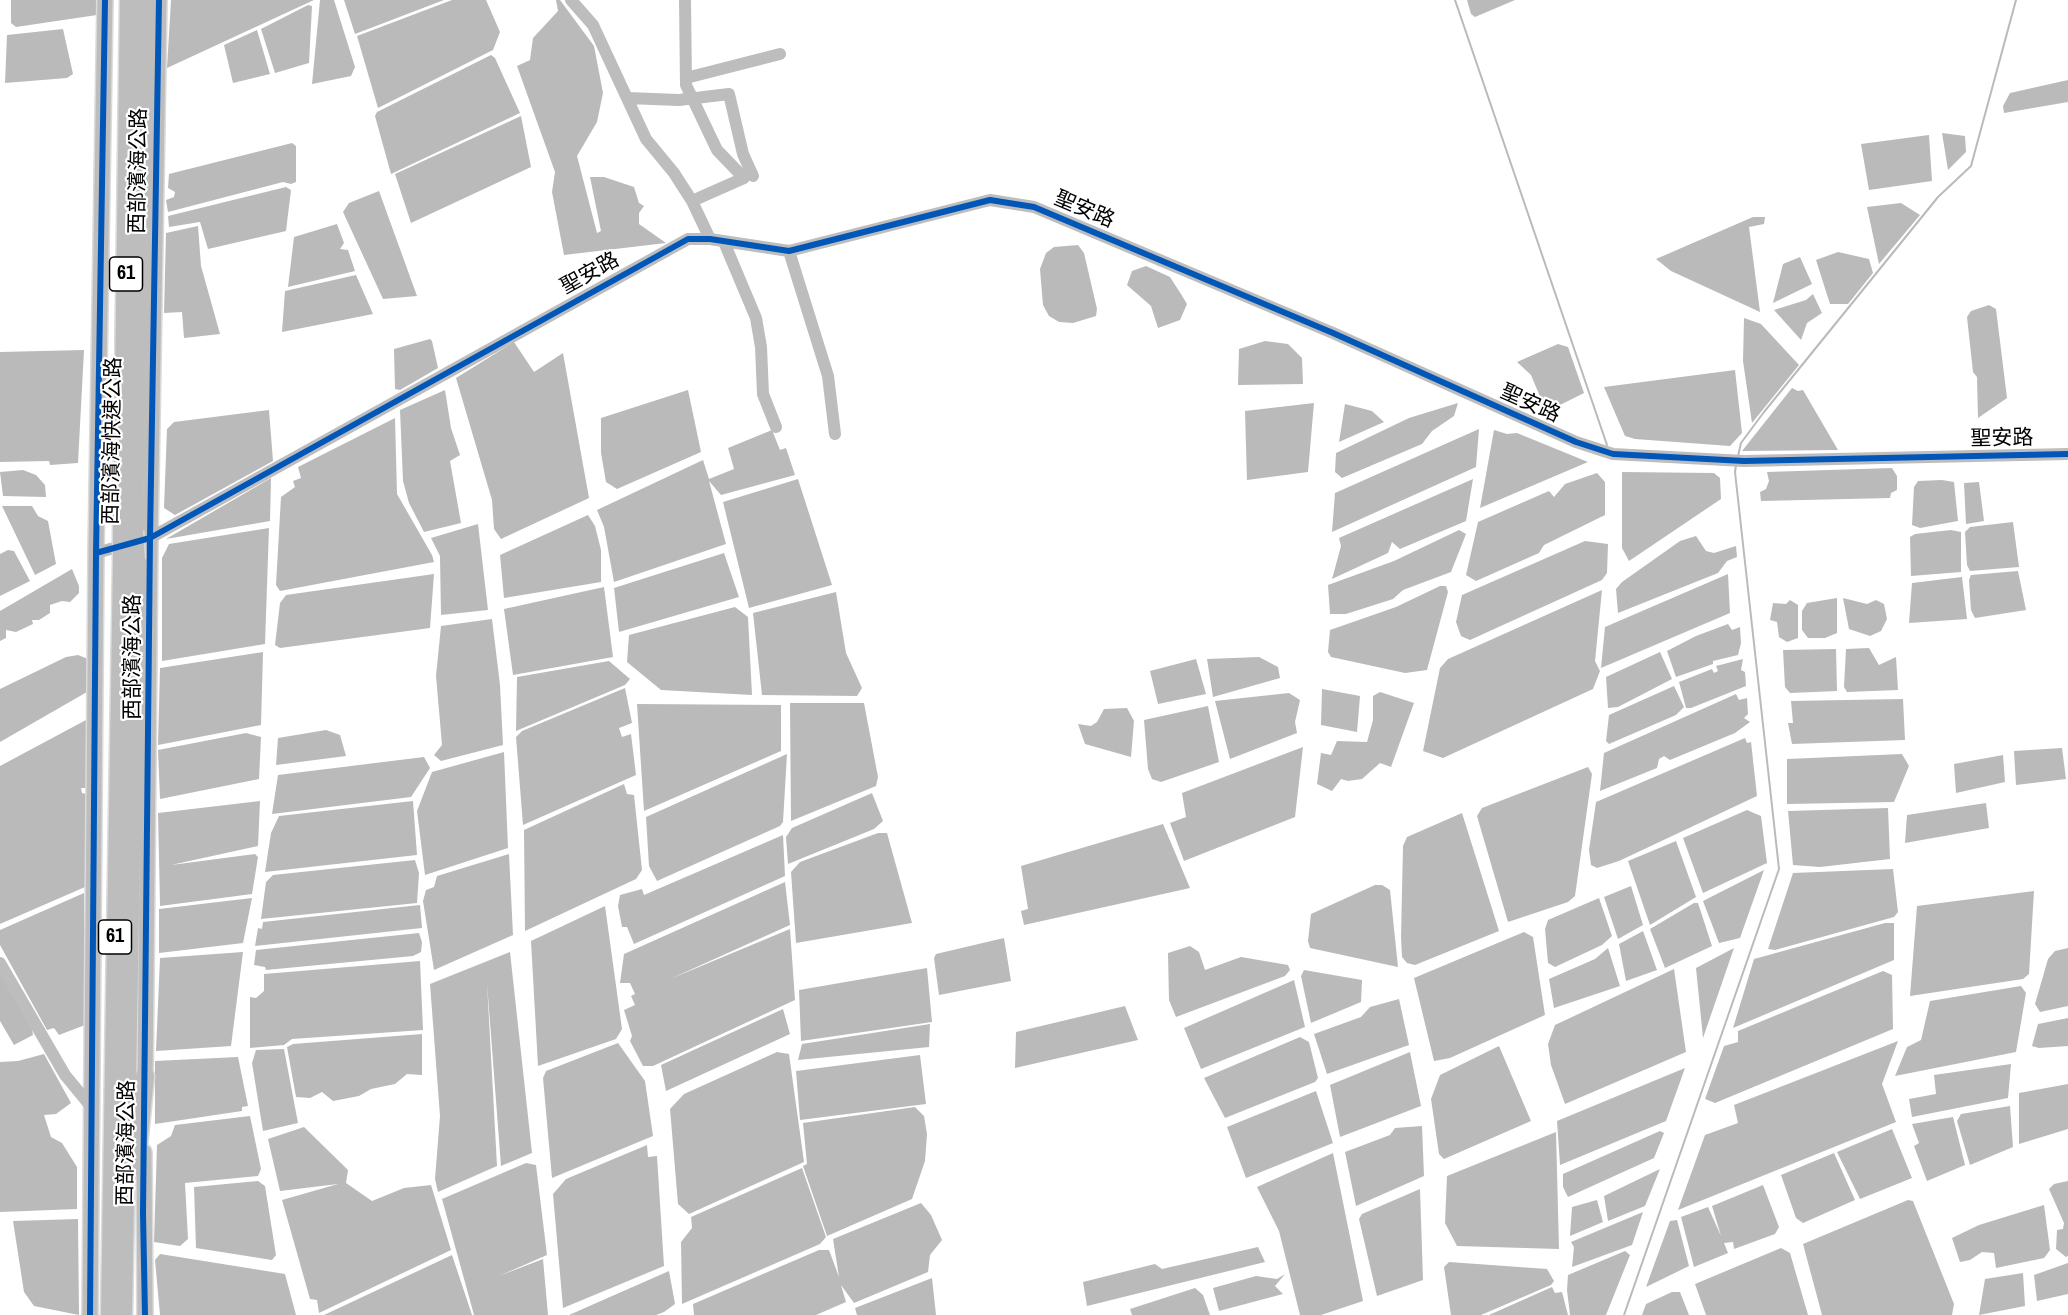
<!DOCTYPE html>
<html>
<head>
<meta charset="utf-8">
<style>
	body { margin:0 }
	canvas { display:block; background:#fff }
</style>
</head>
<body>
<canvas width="2068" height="1315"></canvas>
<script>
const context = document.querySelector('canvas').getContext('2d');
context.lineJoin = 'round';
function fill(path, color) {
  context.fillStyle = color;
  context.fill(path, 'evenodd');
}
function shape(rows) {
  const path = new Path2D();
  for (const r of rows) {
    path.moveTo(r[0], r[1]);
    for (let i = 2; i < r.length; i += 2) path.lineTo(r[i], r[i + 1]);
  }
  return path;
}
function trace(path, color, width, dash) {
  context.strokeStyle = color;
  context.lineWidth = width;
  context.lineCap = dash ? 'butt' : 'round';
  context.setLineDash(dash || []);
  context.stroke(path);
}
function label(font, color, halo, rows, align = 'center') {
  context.font = font + ' "Archivo Narrow","Noto Sans TC",sans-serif';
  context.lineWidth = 4.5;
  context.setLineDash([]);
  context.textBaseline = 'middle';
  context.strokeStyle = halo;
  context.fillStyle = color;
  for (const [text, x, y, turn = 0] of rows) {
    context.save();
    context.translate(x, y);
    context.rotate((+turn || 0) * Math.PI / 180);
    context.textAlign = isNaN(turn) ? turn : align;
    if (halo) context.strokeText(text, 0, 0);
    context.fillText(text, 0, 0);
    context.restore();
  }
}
const water = shape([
	[11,0,98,0,97,15,16,27,11,23],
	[171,0,314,0,167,68],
	[320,0,334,0,355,67,351,76,312,84],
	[344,0,444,0,355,34],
	[452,0,486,0,500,32,493,50,378,108,357,36],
	[556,0,560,0,594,46,603,93,597,122,577,156,597,233,601,231,590,177,604,177,634,187,639,203,644,206,639,213,639,224,666,243,564,255,552,192,555,172,517,66,530,60,533,38,558,11],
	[1467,0,1515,0,1475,17,1471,14],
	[308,5,312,6,309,63,275,73,261,29],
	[63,29,73,74,67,78,5,83,7,35],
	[257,30,270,74,233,83,224,45],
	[491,55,495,58,520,113,391,174,375,116,377,112],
	[2068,80,2068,102,2004,113,2003,106,2010,93],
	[521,116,531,167,411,223,395,174],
	[1942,133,1965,136,1966,152,1948,170],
	[1929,135,1932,181,1869,190,1861,144],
	[292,143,296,146,296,182,291,184,283,182,168,212,166,200,174,197,175,192,168,188,169,174],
	[286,187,291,190,286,231,208,249,200,222,169,227,168,216],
	[379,191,417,296,383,299,343,212,349,203],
	[1901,203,1920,215,1879,264,1867,207],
	[1753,217,1765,217,1764,224,1749,227,1760,312,1671,271,1656,259],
	[337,224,344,243,340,249,348,250,355,271,288,287,294,237],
	[198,226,201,266,220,334,184,338,182,312,164,313,166,233],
	[1078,245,1084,253,1097,309,1096,316,1073,323,1059,322,1049,316,1043,305,1040,269,1046,253,1054,247],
	[1838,252,1869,259,1873,273,1848,304,1830,304,1816,260],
	[1800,257,1812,284,1773,303,1783,264],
	[1146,266,1170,277,1181,294,1187,304,1180,320,1158,328,1151,306,1127,285,1132,271],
	[356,275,373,314,282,332,285,291],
	[1813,294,1822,313,1807,323,1801,340,1774,310,1806,300],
	[1989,305,1996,309,2007,398,1978,418,1977,377,1973,372,1967,317,1971,311],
	[1744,318,1761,324,1799,365,1752,423,1743,361],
	[430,339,432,341,438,368,400,390,395,389,394,349],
	[1265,341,1288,344,1302,358,1303,384,1238,385,1239,349],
	[514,342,534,372,563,353,589,498,501,539,494,529,492,500,456,378],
	[1558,344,1568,347,1584,393,1550,410,1539,407,1541,399,1531,375,1517,362],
	[84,350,78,463,50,465,49,461,0,462,0,352],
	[1735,370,1742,433,1730,446,1635,439,1625,436,1604,387],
	[1792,388,1798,391,1803,390,1838,450,1742,451],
	[445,390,451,428,460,455,450,461,461,523,424,532,409,503,403,481,400,410],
	[688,390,701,452,617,489,606,482,601,453,601,418],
	[1314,403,1308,472,1247,480,1245,411],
	[1458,403,1454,416,1432,431,1422,444,1342,478,1335,472,1336,453,1409,418],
	[1345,404,1372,411,1384,422,1339,442],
	[269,410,273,461,175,515,164,508,167,429,174,422],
	[395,418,397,494,432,555,434,562,280,591,276,585,281,497,295,487,293,481,301,478,298,467],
	[1479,429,1476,467,1332,532,1335,493],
	[772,430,780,450,786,448,795,475,721,495,709,481,726,544,614,582,604,527,597,510,703,460,709,479,734,469,728,448],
	[1494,430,1507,434,1517,433,1588,462,1480,508],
	[1892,468,1897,476,1897,490,1891,493,1890,498,1761,501,1760,492,1766,489,1769,481,1767,472],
	[23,470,36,475,45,485,46,497,3,496,0,472],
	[1622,472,1714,473,1720,478,1721,499,1629,561,1622,548],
	[1597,473,1605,482,1605,515,1544,545,1539,553,1476,581,1466,575,1478,522,1549,491,1554,497,1565,484],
	[271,478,270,521,166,539],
	[798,479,832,585,749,608,723,502],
	[1473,479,1466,521,1400,549,1392,542,1388,553,1332,579,1341,546,1339,538],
	[1942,480,1954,482,1958,521,1920,528,1912,525,1914,487,1918,481],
	[1979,482,1984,521,1966,524,1964,483],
	[2,506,32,506,38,516,48,521,56,564,35,575],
	[588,515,595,526,601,550,601,582,504,598,500,555],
	[2013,522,2019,567,1970,571,1967,565,1965,532,1970,527],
	[478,524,488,610,441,615,440,556,431,538],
	[269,528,265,644,162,661,162,558,169,544],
	[1459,530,1466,534,1451,572,1403,590,1393,599,1346,614,1330,614,1328,585,1394,561],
	[1951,530,1961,532,1961,572,1911,576,1910,537,1915,534],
	[1696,536,1706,551,1714,553,1736,546,1737,557,1727,561,1718,573,1618,613,1616,589,1622,582,1680,541],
	[1585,541,1608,544,1607,573,1602,580,1470,640,1461,636,1456,622,1462,595],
	[8,550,14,551,30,581,0,596,0,554],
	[724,553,739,597,619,632,614,588],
	[72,569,79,586,79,593,70,602,62,601,50,605,50,613,39,620,32,620,33,624,16,632,6,630,6,638,0,641,0,611],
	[2018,571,2026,610,1975,618,1971,610,1969,580,1971,575],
	[434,574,430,628,280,648,275,645,280,603,286,595],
	[1728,574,1730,613,1601,668,1605,627],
	[1962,577,1967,619,1909,623,1912,583],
	[1440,586,1446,586,1448,592,1427,670,1405,673,1331,657,1328,652,1330,630,1396,607],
	[604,587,613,657,513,675,504,609],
	[1602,590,1595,661,1600,671,1593,689,1443,758,1423,751,1440,668,1448,659],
	[836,592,846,653,862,688,857,696,762,695,753,613],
	[1837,598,1837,633,1825,638,1808,638,1802,630,1802,611,1807,603],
	[1843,598,1867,604,1876,600,1884,604,1887,619,1881,631,1870,636,1849,629],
	[1790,600,1798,605,1798,638,1787,642,1779,637,1777,622,1770,620,1773,603,1786,604],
	[735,607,748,617,752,695,661,690,627,662,629,635],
	[492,619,500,685,503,745,441,761,434,755,442,745,436,676,441,626],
	[1728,624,1732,630,1740,627,1741,643,1738,655,1713,661,1713,664,1676,677,1667,651,1696,636],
	[1869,648,1879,665,1896,657,1898,690,1847,692,1844,687,1846,649],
	[1836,649,1837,691,1790,693,1785,687,1783,650],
	[263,652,261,725,158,745,160,668],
	[1660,652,1672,679,1618,707,1608,708,1606,677],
	[78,655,88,659,87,692,0,742,0,689,66,657],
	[1259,657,1278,667,1280,678,1213,697,1207,659],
	[1196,659,1206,694,1158,704,1150,671],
	[1743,659,1741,670,1745,672,1746,686,1691,708,1686,708,1679,682,1712,669,1714,673,1718,671,1716,666],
	[609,661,630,679,625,685,516,731,517,677],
	[1674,686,1684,707,1676,715,1609,744,1606,741,1609,715],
	[625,688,632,723,619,728,622,737,631,734,636,775,523,825,516,737,522,731],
	[1322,689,1360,696,1357,732,1321,725],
	[1380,692,1414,703,1391,767,1380,763,1362,779,1348,781,1341,779,1332,791,1317,784,1321,753,1331,755,1337,741,1367,742,1373,720,1373,696],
	[1289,693,1300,700,1295,722,1297,733,1230,759,1215,701],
	[1736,694,1739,700,1747,698,1748,714,1744,718,1750,722,1735,733,1670,760,1664,756,1659,759,1657,768,1600,791,1604,753],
	[1903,699,1905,740,1792,744,1788,723,1793,723,1791,701],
	[790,703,864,703,878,777,876,786,791,821],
	[637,704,781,705,781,751,644,811],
	[1208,706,1219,762,1161,782,1152,779,1148,769,1144,720],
	[1127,708,1134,721,1131,757,1085,744,1078,724,1091,726,1097,722,1104,709],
	[86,720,86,788,81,788,82,793,86,794,85,887,0,924,0,766],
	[326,730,340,735,346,756,276,765,278,738],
	[246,733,261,737,259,779,160,799,158,750],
	[1745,738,1747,743,1751,742,1757,796,1619,861,1597,868,1591,865,1589,850,1596,802],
	[1303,747,1295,817,1184,861,1170,823,1186,817,1182,793],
	[2062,748,2066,779,2016,785,2014,751],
	[504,752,508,848,425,875,417,811,432,772],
	[787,754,783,822,780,826,657,881,649,866,646,817],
	[1902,754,1909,766,1894,802,1787,804,1787,759],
	[2003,755,2005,782,1956,793,1954,764],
	[424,757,430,768,411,797,272,814,278,775],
	[1588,767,1592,774,1575,896,1568,902,1508,922,1477,816,1482,808],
	[624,784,627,794,634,795,642,870,636,879,525,931,524,830],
	[872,793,883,821,874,829,788,864,786,837,792,828],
	[260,801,258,846,171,865,255,854,258,857,252,894,160,906,158,813],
	[413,801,417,855,265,872,271,833,279,816],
	[1986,803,1989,828,1905,843,1907,815],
	[1888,808,1890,859,1820,867,1793,865,1788,811],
	[1747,810,1761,816,1767,863,1703,893,1683,838],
	[1462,813,1499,931,1415,965,1407,963,1402,957,1401,937,1403,846,1407,837],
	[1163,824,1190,888,1024,925,1021,911,1028,909,1021,866],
	[878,833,887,833,912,923,796,943,791,872,800,862],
	[783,835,785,876,634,944,627,927,622,927,618,906,620,895,642,889,644,895],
	[1676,841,1696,897,1650,925,1628,861],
	[509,854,513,935,434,970,423,901,426,890,434,887,437,876],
	[415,860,419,873,417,903,261,919,266,882,273,875],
	[1893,869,1898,912,1894,917,1775,950,1768,949,1793,873],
	[1764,870,1740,938,1719,943,1703,901],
	[785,882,790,925,670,979,790,929,795,1000,653,1066,643,1066,630,1041,632,1036,624,1010,635,1005,631,996,635,994,630,983,620,983,624,954],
	[1375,885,1382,885,1390,890,1398,967,1310,948,1308,941,1311,914],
	[1631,886,1643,925,1618,939,1604,897],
	[2034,891,2029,974,2023,979,1910,996,1917,906],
	[84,893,85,1025,59,1035,54,1028,47,1030,0,945,0,930],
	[252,898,243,943,159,953,159,909],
	[1599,898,1612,936,1602,945,1555,967,1548,963,1545,929,1548,920],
	[1694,903,1698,903,1712,946,1665,968,1650,929],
	[420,905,422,928,255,946,258,928,262,929,263,922],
	[605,906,622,1029,616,1039,538,1066,531,941],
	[1885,923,1894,923,1894,960,1733,1028,1754,959],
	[1643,931,1657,970,1626,981,1619,944],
	[1524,932,1533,937,1545,1015,1450,1058,1434,1061,1414,978],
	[419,933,422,942,421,952,413,956,266,970,265,967,254,965,256,950],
	[1004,938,1011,981,939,995,934,958,936,954],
	[1190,946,1199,952,1205,970,1241,957,1288,965,1290,970,1285,976,1176,1017,1169,1000,1168,953],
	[1608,948,1620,986,1554,1008,1549,979,1595,959],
	[1734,948,1703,1038,1696,968],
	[2068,948,2068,1006,2040,1012,2035,1004,2048,959,2055,951],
	[243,952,231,1046,156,1051,160,958],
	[510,952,532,1153,501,1166,487,983,497,1166,438,1192,435,1179,440,1116,430,984],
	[420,961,423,1030,292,1039,284,1045,250,1048,250,997,256,998,264,991,264,974],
	[927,968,932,1022,801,1041,799,990],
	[1674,969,1686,1052,1565,1104,1551,1065,1548,1044,1555,1025],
	[1304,970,1362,980,1361,1002,1311,1023,1301,976],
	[1883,971,1892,975,1893,1029,1715,1103,1705,1099,1724,1046,1738,1042,1738,1031],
	[0,972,32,1029,33,1035,14,1045,0,1021],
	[1294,980,1305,1027,1201,1069,1184,1028],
	[2021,986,2026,993,2016,1052,1895,1076,1907,1047,1921,1040,1930,1001],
	[1399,999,1409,1045,1327,1074,1314,1034,1361,1017,1370,1007],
	[1125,1006,1138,1040,1015,1068,1016,1032],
	[783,1009,790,1034,666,1091,661,1065],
	[2068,1018,2068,1046,2039,1048,2032,1046,2038,1024],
	[930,1024,929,1047,798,1060,802,1044],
	[422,1034,422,1075,407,1074,395,1084,371,1089,359,1096,333,1101,322,1092,310,1098,296,1097,287,1047,293,1044],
	[1300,1037,1309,1042,1318,1078,1315,1082,1225,1118,1204,1078],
	[1898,1041,1882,1084,1896,1122,1678,1210,1705,1135,1738,1123,1734,1105],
	[618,1043,645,1081,653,1136,552,1178,543,1078,546,1071],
	[1499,1046,1531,1121,1444,1159,1439,1154,1431,1099,1440,1075],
	[284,1049,298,1123,263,1131,252,1063,256,1050],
	[777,1052,789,1054,804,1162,689,1214,678,1204,670,1109,684,1094],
	[1410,1052,1421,1106,1340,1137,1330,1085],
	[44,1054,71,1103,56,1114,44,1115,51,1137,62,1143,77,1167,77,1209,0,1212,0,1062,18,1061],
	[920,1055,926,1104,800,1120,796,1071],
	[238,1057,248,1106,242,1107,242,1111,155,1124,155,1061],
	[2011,1064,2008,1098,1912,1117,1909,1099,1936,1094,1934,1075],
	[1685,1068,1666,1121,1560,1165,1557,1121],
	[2068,1084,2068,1129,2019,1144,2019,1093],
	[1316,1091,1333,1143,1246,1178,1227,1127],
	[2010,1106,2013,1147,1970,1165,1957,1121,1961,1114],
	[915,1107,924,1116,927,1134,925,1161,912,1199,827,1236,803,1166,807,1164,803,1123],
	[250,1116,261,1169,258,1176,185,1183,188,1239,180,1246,154,1242,157,1145,171,1136,175,1125],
	[1953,1117,1965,1165,1927,1181,1914,1146,1919,1143,1912,1124],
	[1422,1126,1424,1176,1356,1206,1345,1152,1390,1135,1395,1128],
	[304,1127,348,1170,346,1183,372,1201,404,1188,431,1185,451,1250,319,1313,317,1300,310,1299,282,1200,338,1184,280,1191,268,1139],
	[1892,1129,1912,1178,1860,1199,1837,1152],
	[1660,1131,1664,1133,1654,1158,1568,1197,1563,1187,1563,1174],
	[1556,1132,1559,1249,1457,1246,1445,1223,1447,1176],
	[647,1145,648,1157,657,1156,664,1266,563,1308,553,1194,566,1179],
	[1333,1153,1363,1301,1321,1315,1300,1315,1279,1231,1257,1187],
	[1834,1153,1855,1200,1803,1223,1796,1218,1781,1175],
	[526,1163,536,1165,547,1255,499,1276,543,1259,548,1315,474,1315,442,1199],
	[802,1168,826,1237,820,1244,682,1304,681,1242,692,1228,691,1217],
	[1660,1169,1645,1206,1608,1221,1604,1196],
	[258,1181,265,1186,276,1255,272,1260,196,1248,194,1187],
	[2068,1181,2068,1256,2066,1257,2056,1249,2057,1230,2063,1229,2064,1223,2049,1189,2054,1184],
	[1763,1185,1779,1227,1775,1234,1734,1249,1733,1242,1724,1243,1728,1253,1694,1267,1681,1217,1708,1207,1721,1236,1712,1206],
	[1420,1189,1423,1280,1377,1296,1359,1219,1362,1214],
	[1597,1200,1603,1222,1570,1236,1572,1207],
	[1908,1200,1913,1201,1954,1304,1952,1315,1822,1315,1803,1244],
	[921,1203,931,1215,942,1240,930,1255,928,1272,854,1303,841,1285,846,1302,816,1315,694,1315,693,1304,819,1250,829,1250,839,1277,833,1239],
	[2044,1205,2050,1250,2044,1258,1996,1268,1994,1253,1982,1252,1970,1260,1960,1262,1952,1238,1979,1225],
	[1643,1212,1632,1245,1572,1267,1574,1247,1571,1242],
	[78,1219,79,1315,34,1306,24,1292,13,1221],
	[1677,1220,1689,1266,1646,1287,1670,1221],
	[1258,1247,1265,1262,1087,1306,1083,1282,1155,1264,1162,1269],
	[1781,1248,1790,1253,1808,1315,1706,1315,1695,1284],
	[1625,1251,1630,1255,1606,1315,1570,1315,1567,1290,1568,1275],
	[160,1254,285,1274,296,1315,160,1315,155,1260],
	[452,1255,472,1315,324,1315],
	[1449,1262,1547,1269,1554,1281,1551,1285,1481,1315,1451,1315,1444,1267],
	[2068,1263,2068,1294,2037,1301,2034,1275],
	[669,1271,675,1304,664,1312,656,1315,569,1315],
	[2023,1273,2025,1306,1979,1315,1985,1279],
	[1285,1274,1275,1286,1283,1294,1219,1311,1213,1288,1256,1276,1277,1279],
	[932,1278,936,1315,857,1315,855,1308],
	[1552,1287,1555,1293,1562,1292,1568,1315,1489,1315],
	[1195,1288,1203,1295,1210,1315,1132,1315,1130,1309],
	[1672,1292,1680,1292,1689,1315,1642,1315,1646,1304]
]);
const stream = shape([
	[1455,0,1607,445],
	[1738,456,1741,443,1764,412,1938,197,1971,166,2016,0],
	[1624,1315,1779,869,1735,472,1736,465]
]);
const minor = shape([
	[571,0,593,25,646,139,674,173,692,201,710,239],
	[685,0,686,85,717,150,744,178,692,201],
	[686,78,780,54],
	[627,98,679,100,729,94,743,154,753,176],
	[724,242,756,318,761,347,763,394,776,427],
	[789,251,828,376,835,434],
	[96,553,150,538,688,239,710,239,789,251,990,200,1034,207,1333,333,1576,442,1613,454,1744,461,2068,454],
	[0,963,65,1075,93,1109]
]);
const major = shape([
	[145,1086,150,538,159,0],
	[144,1152,145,1315],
	[90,1315,96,553,105,0]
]);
const highway = shape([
	[134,531,143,0],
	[122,533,129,0],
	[136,1166,145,1076],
	[110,1315,122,560],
	[123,1315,136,560]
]);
const highwayBridge = shape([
	[134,531,136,560],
	[122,533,122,560]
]);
const cycleway = shape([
	[96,553,150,538,688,239,710,239,789,251,990,200,1034,207,1333,333,1576,442,1613,454,1744,461,2068,454],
	[90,1315,96,553,105,0],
	[145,1315,143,1213,150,538,159,0]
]);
const shields = [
	[126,274,33],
	[115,937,33]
];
const shieldNames = [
	["61",126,274],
	["61",115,937]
];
const streetNames = [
	["西部濱海公路",139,171,-89],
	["聖安路",1084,210,23],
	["聖安路",590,274,-29],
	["聖安路",1530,404,24],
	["聖安路",2002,439,-1],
	["西部濱海快速公路",113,441,-89],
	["西部濱海公路",133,657,-90],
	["西部濱海公路",127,1143,-89]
];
fill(water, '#bababa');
trace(stream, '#bababa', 2);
trace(major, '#dbdbdb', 18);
trace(highway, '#dbdbdb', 21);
trace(minor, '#bdbdbd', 12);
trace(major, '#bdbdbd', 15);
trace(highway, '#bdbdbd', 18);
trace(highwayBridge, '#dbdbdb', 21, []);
trace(highwayBridge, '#bdbdbd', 18);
trace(cycleway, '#0057b8', 6);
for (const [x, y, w] of shields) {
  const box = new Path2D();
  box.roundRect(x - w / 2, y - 17, w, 34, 4.5);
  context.fillStyle = '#fff';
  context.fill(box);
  trace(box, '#000', 1.5);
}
label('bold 20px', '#000', null, shieldNames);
label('21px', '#000', '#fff', streetNames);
</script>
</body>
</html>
